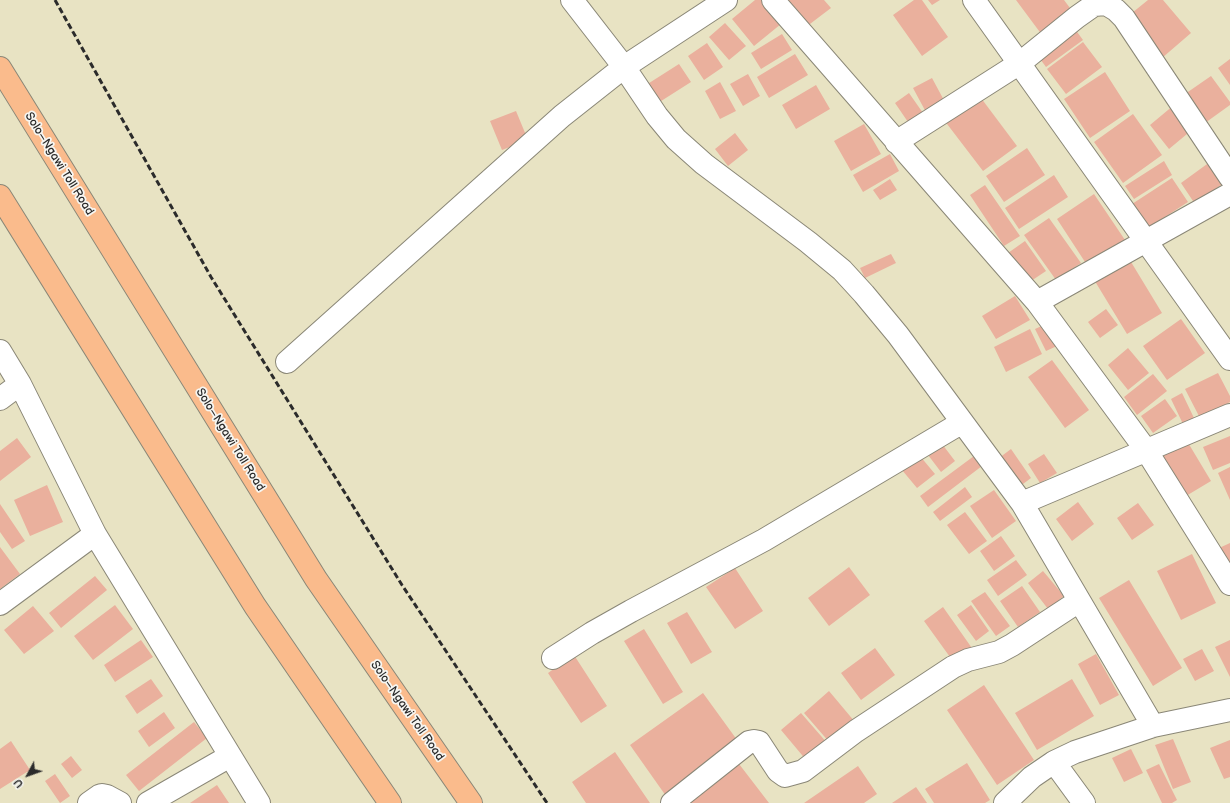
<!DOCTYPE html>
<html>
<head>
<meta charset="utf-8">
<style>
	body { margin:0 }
	#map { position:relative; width:1230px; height:803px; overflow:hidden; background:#e8e3c3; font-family:"Balsamiq Sans",sans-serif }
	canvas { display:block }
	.north { position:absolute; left:8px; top:755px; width:40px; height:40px; -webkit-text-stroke:3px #f6f6f2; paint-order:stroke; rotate:229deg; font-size:11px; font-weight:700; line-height:16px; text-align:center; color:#2b2b2b }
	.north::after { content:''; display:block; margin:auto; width:14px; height:18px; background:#2b2b2b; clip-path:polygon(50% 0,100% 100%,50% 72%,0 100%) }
</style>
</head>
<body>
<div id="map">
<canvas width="1230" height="803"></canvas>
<div class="north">U</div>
</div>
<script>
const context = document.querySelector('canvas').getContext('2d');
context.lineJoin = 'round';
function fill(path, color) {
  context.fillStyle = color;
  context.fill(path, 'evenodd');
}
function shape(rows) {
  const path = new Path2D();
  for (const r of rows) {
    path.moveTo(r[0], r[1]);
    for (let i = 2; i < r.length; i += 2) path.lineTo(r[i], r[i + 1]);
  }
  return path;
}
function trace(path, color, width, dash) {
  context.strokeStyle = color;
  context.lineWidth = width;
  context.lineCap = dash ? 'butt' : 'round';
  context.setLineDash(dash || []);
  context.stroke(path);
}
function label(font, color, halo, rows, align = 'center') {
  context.font = font + ' "Balsamiq Sans",sans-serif';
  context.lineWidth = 3.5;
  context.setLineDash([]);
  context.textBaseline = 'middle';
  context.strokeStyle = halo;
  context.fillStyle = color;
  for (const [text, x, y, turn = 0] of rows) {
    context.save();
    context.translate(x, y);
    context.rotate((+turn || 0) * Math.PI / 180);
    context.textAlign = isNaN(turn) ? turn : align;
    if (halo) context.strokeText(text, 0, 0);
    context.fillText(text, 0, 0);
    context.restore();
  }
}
const building = shape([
	[755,0,761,0,781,24,754,46,732,19],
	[787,0,824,0,831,8,802,30],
	[914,0,922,0,948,37,922,56,893,15],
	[928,0,940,0,932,5],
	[1016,0,1064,0,1073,12,1042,35],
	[1148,0,1163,0,1191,33,1162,58,1127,17],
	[725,23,746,46,729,60,709,37],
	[1072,25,1083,40,1046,67,1035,52],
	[782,34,792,50,761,69,751,53],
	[1083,42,1102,67,1066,94,1047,69],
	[707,43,723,67,704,80,688,56],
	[795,54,808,75,769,98,757,77],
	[1230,59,1230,85,1218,68],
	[679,64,691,82,658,103,646,85],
	[1105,72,1130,111,1090,138,1064,99],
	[748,74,760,96,743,106,730,84],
	[1211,76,1230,102,1230,105,1205,123,1185,94],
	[932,78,946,104,927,114,913,88],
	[720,82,736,111,720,119,705,91],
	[816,85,830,109,796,129,782,105],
	[909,93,923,113,908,122,895,103],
	[978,94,1017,146,983,171,944,120],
	[1174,105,1193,129,1169,149,1150,125],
	[516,111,528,140,502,150,490,121],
	[1133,114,1162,155,1123,183,1094,142],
	[864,124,881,154,851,171,834,141],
	[735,133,748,150,728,166,715,149],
	[1027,148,1045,175,1004,202,986,176],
	[890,154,899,171,863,192,853,175],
	[1214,159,1229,179,1195,204,1181,183],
	[1164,161,1172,175,1134,199,1125,186],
	[1054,175,1068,197,1019,229,1005,208],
	[1172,178,1188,202,1148,228,1132,204],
	[890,179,897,190,880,200,873,190],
	[985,185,1020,236,1004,246,970,195],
	[1094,194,1125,240,1087,265,1057,219],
	[1049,218,1081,263,1056,280,1024,235],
	[1025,241,1046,271,1028,283,1008,253],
	[891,254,896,263,865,278,860,268],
	[1128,257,1162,313,1127,334,1093,278],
	[1015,296,1030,320,996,339,982,316],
	[1106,309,1118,325,1100,338,1088,322],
	[1181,319,1205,353,1167,380,1143,346],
	[1046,324,1057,346,1046,351,1035,329],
	[1030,329,1042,354,1006,372,994,347],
	[1128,348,1149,373,1128,390,1108,365],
	[1052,360,1089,410,1065,428,1028,377],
	[1218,373,1230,396,1230,402,1200,418,1185,389],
	[1153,374,1167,391,1137,415,1124,397],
	[1182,393,1194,418,1183,424,1171,399],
	[1165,399,1177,416,1153,433,1141,416],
	[1230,436,1230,463,1213,470,1203,447],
	[17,438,31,457,0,481,0,451],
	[939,440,955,461,941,472,925,451],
	[1187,441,1211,481,1186,496,1162,456],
	[1011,449,1031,478,1019,487,999,458],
	[1044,454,1057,473,1040,483,1028,464],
	[920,456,935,474,917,488,902,470],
	[974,456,982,466,928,507,920,496],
	[1230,467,1230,500,1218,473],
	[47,485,63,522,30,536,14,500],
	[965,487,972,497,940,521,933,512],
	[994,490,1016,521,992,538,970,506],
	[1078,502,1094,524,1072,541,1056,519],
	[1138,503,1154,525,1132,540,1117,518],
	[0,504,25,541,12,549,0,532],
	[965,512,987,541,969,554,947,525],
	[1001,536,1015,556,994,571,980,551],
	[1230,543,1230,564,1217,549],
	[0,547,20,574,0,589],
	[1192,554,1216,603,1181,620,1157,571],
	[1016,560,1027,575,998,596,987,580],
	[849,567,870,595,829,626,808,598],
	[735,568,763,611,735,629,706,587],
	[1043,571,1064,596,1048,609,1028,583],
	[95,576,107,590,61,628,49,613],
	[1129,580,1182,668,1153,686,1099,598],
	[1022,586,1040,612,1018,627,1000,601],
	[985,592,1010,626,996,636,971,601],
	[115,605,133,629,93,660,74,636],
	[971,605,989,631,976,641,957,615],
	[33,606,54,631,24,654,4,630],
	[943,607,974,651,955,664,924,621],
	[687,612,712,652,691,664,667,623],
	[644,629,683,692,663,704,624,641],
	[141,640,153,657,115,682,104,665],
	[1230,640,1230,677,1215,647],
	[875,648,895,675,861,700,841,673],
	[1202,649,1214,671,1195,681,1183,659],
	[1096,654,1119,695,1100,705,1078,664],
	[574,655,607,706,581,723,548,673],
	[151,679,163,696,137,714,125,696],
	[1072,679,1094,716,1037,750,1015,713],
	[984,685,1034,760,997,785,947,710],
	[829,691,855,722,830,743,804,713],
	[703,693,740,744,666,796,630,745],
	[164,712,175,728,149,747,138,731],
	[801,713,828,744,807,761,781,730],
	[194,722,207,738,139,791,126,775],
	[1173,739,1191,782,1173,789,1155,745],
	[1230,740,1230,777,1224,779,1210,748],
	[11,741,30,770,0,789,0,749],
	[1131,749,1143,773,1124,782,1112,758],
	[615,752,650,803,586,803,572,782],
	[71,756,82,770,72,778,61,764],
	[736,760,769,803,683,803],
	[967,763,990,800,985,803,934,803,925,789],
	[1159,764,1177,800,1172,803,1162,803,1146,770],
	[858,766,877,794,864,803,804,803],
	[55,774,70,796,60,803,45,781],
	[217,785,229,803,190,803],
	[916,787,927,803,892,803]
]);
const minor = shape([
	[572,0,624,67,657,116,676,139,704,164,808,242,842,270,864,294,898,335,1022,503,1153,726],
	[773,0,1037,302,1146,450,1230,584],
	[974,0,1230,359],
	[896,142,1020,63,1077,17,1094,5,1106,4,1116,10,1124,18,1230,177],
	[1037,302,1230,194],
	[0,351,20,384,95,534,259,803],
	[287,362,562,116,624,67,726,0],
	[0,399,20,384],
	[1022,503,1230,415],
	[0,604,95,534],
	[553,658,592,633,631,611,764,540,961,423],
	[1054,762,1084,803],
	[89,803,99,796,102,795,107,796,120,803],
	[148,803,230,756],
	[672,803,749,742,754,741,759,742,778,771,785,776,803,771,856,731,953,667,968,660,999,652,1012,645,1079,601],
	[1005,803,1032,777,1054,762,1075,752,1153,726,1230,710]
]);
const motorway = shape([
	[0,68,316,579,471,803],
	[0,196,255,606,390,803]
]);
const rail = shape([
	[55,0,211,277,402,585,547,803]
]);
const streetNames = [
	["Solo–Ngawi Toll Road",59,164,58],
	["Solo–Ngawi Toll Road",230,440,58],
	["Solo–Ngawi Toll Road",407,711,55]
];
fill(building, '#eab09d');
trace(minor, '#8a8777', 24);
trace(motorway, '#8a8777', 24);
trace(minor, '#fff', 22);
trace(motorway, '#fabb8c', 22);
trace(rail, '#2b2b2b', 3, [6, 3]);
label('12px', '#2b2b2b', '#f6f6f2', streetNames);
</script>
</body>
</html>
